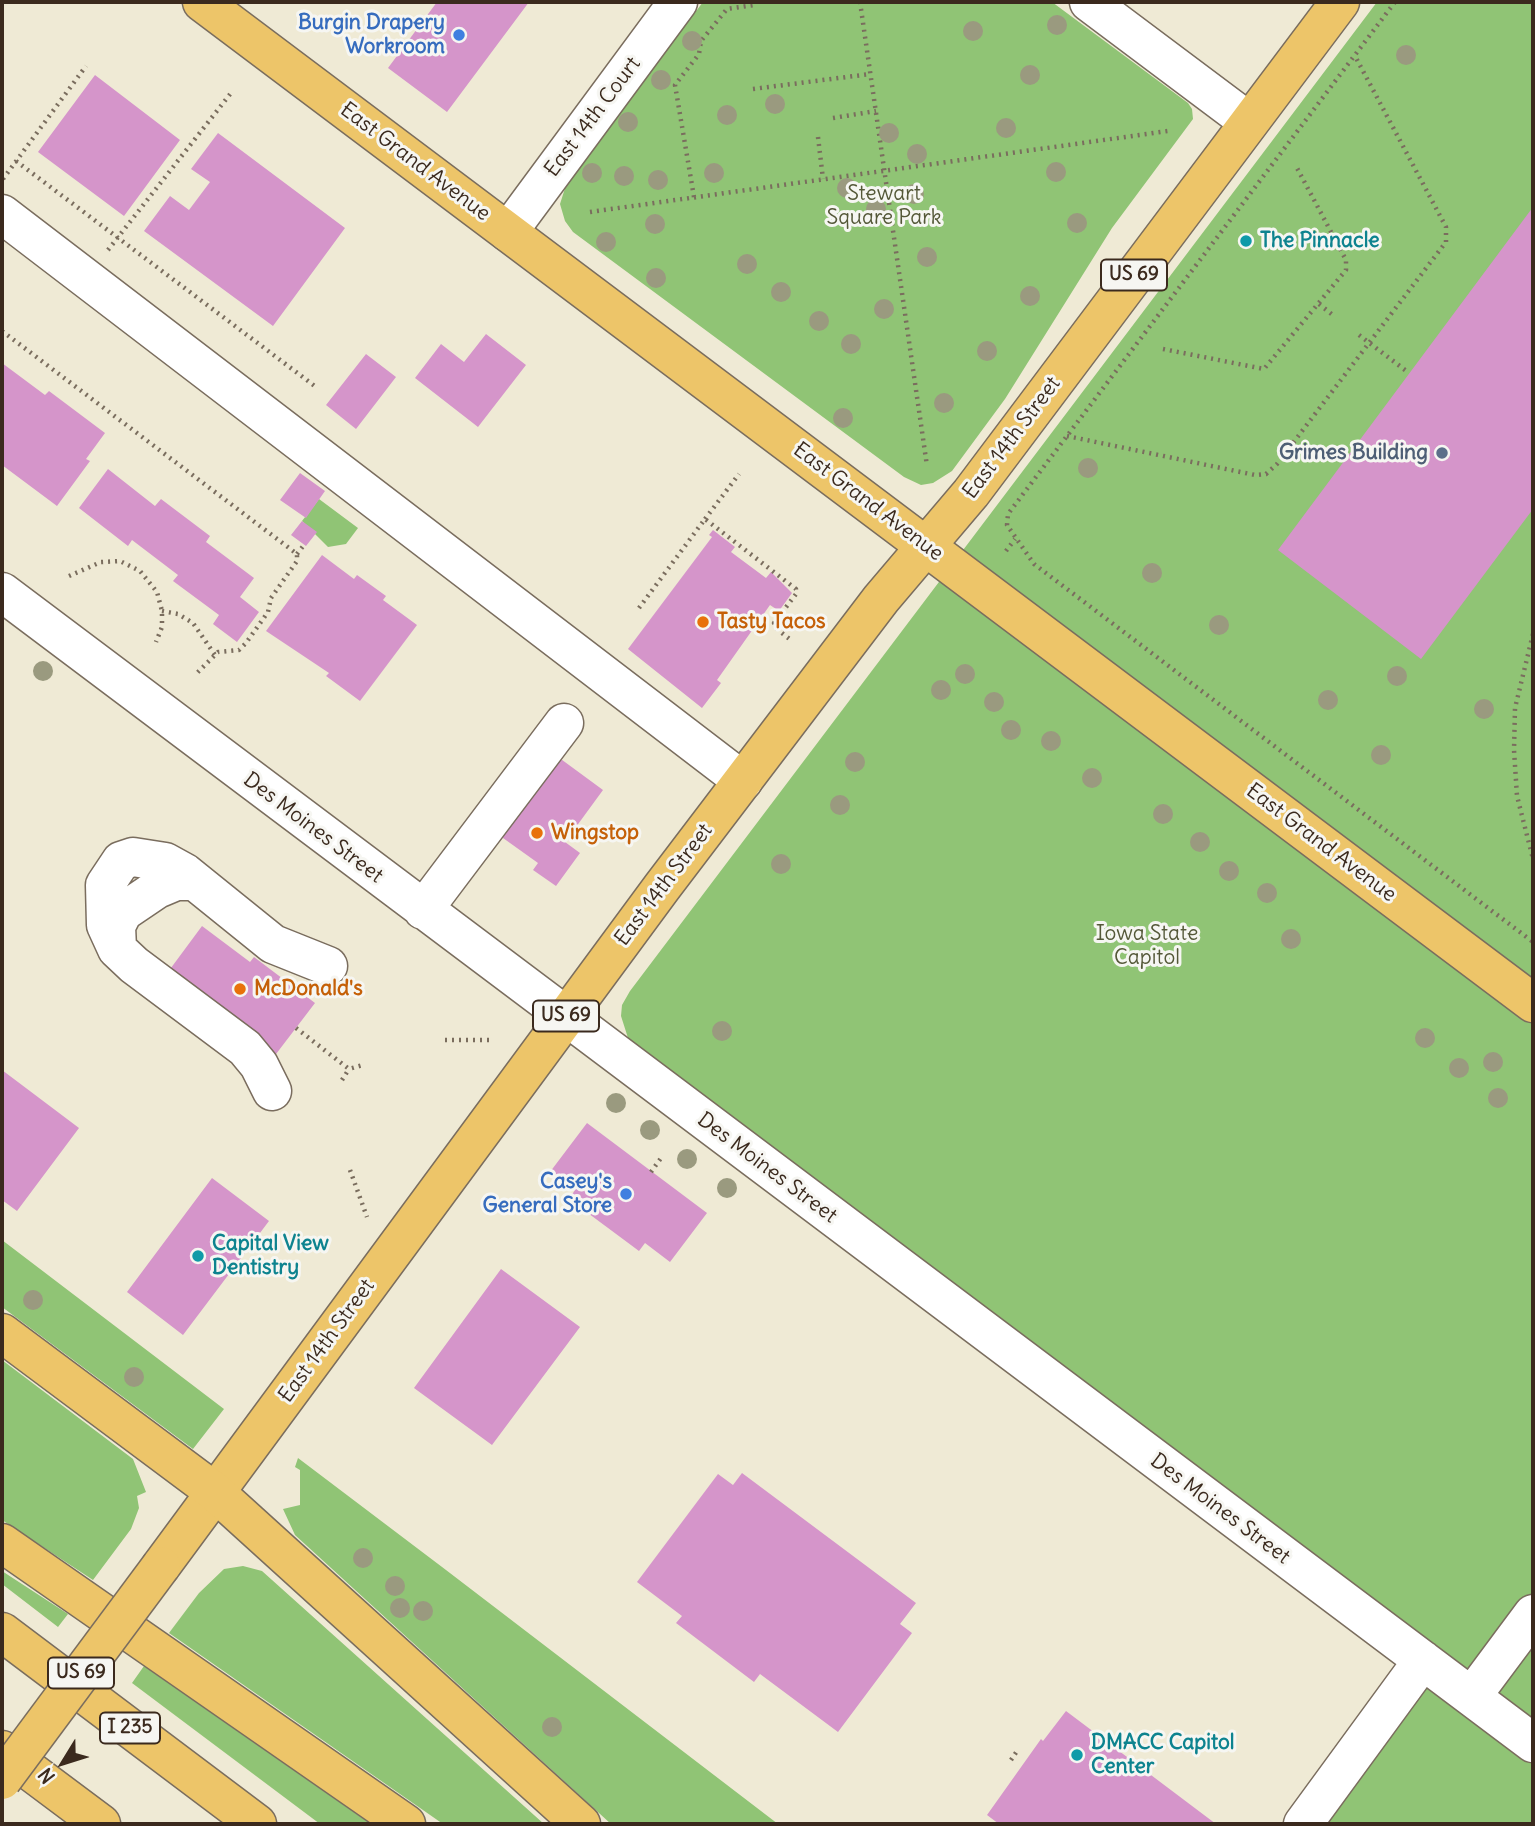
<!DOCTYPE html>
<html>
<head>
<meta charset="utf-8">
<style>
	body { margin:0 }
	#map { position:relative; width:1535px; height:1826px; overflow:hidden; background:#efead5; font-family:Delius,sans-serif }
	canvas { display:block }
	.frame { position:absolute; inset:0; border:4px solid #3b2a1e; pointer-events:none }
	.north { position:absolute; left:28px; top:1728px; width:70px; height:70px; -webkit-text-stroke:5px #f6f6f2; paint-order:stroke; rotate:232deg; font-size:19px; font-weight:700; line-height:28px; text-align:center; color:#3b2a1e }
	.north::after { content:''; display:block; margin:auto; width:24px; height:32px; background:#3b2a1e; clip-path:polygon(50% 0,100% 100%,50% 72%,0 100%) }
</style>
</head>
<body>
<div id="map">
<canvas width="1535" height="1826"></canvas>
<div class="frame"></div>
<div class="north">N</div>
</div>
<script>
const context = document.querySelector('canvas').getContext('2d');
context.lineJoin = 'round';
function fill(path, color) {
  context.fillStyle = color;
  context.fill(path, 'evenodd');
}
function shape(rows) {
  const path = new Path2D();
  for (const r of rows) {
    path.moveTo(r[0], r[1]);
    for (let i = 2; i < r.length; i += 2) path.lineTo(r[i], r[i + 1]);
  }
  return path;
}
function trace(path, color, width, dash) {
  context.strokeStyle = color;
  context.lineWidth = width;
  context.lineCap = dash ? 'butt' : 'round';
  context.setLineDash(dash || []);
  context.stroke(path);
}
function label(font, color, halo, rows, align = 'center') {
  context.font = font + ' Delius,sans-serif';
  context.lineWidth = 6;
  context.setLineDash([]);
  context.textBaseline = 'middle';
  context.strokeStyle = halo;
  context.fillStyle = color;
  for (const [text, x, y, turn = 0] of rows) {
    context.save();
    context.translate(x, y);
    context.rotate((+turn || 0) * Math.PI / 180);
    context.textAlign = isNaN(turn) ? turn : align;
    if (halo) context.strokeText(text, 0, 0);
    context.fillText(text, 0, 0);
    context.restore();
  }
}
const green = shape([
	[703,2,1052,2,1188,103,1192,109,1193,119,1112,228,1005,399,952,471,933,483,921,485,904,477,573,232,565,221,560,204,567,182],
	[1377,2,1533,2,1533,1824,1325,1824,1450,1656,628,1038,621,1016,622,1005,630,991],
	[319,499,358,528,346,544,328,547,302,521],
	[2,1240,224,1409,193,1449,2,1307],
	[2,1360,133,1459,146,1492,137,1496,139,1508,131,1529,93,1580,2,1520],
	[298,1458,446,1570,778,1824,611,1824,295,1535,283,1509,300,1505,300,1470,295,1467],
	[243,1566,262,1571,544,1824,443,1824,169,1633,199,1593,224,1569],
	[2,1571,68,1614,58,1627,2,1584],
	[144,1666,358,1815,371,1824,320,1824,132,1683]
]);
const building = shape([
	[437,2,529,2,447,112,388,68],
	[95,75,180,140,124,216,38,152],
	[218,133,345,228,273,326,144,231,170,196,189,210,210,182,191,169],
	[1533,207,1533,509,1421,659,1278,550],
	[486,334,526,365,478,427,415,378,441,344,464,362],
	[366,354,396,377,356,429,326,405],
	[2,363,45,395,49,391,105,433,86,459,90,461,57,506,2,465],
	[108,469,155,506,161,499,210,536,206,542,254,578,240,597,259,612,237,642,213,624,219,615,173,581,178,575,132,540,128,546,79,508],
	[300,473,325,491,306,518,280,500],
	[302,521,317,532,306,546,291,535],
	[713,530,735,547,731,552,766,578,771,572,792,593,779,611,770,605,717,680,721,683,702,708,628,649,712,537,709,535],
	[322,555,354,579,357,575,386,596,383,600,417,625,360,701,326,676,329,673,266,631],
	[554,754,603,790,565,842,580,853,556,886,533,870,538,863,496,833],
	[202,926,250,962,254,957,315,1003,273,1058,165,976],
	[2,1070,79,1128,17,1211,2,1200],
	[587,1123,707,1213,670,1262,645,1243,639,1251,569,1199,575,1190,550,1172],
	[212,1178,269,1221,183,1335,127,1292],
	[501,1269,580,1327,492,1445,414,1388],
	[742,1473,916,1603,900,1624,912,1633,838,1732,760,1674,754,1682,676,1623,682,1616,637,1582,718,1474,733,1485],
	[1066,1711,1216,1824,999,1824,987,1815,1041,1739,1043,1741]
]);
const path = shape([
	[860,2,927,466],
	[1395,2,1008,514,1007,525,1034,564,1533,942],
	[753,89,870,74],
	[833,118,876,111],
	[818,137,823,179],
	[16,161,316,387],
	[3,179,86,66],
	[694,197,675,85,699,54,701,41,727,9,754,5,757,2],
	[590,212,1168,131],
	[108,250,231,93],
	[1319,304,1334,316],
	[2,331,297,554,297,561,271,598,268,612,246,643,239,650,218,652,197,673],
	[1359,335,1409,373],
	[1163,349,1264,369,1346,270,1346,260,1297,168],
	[1067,436,1255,475,1266,474,1277,464,1369,343,1446,242,1446,227,1355,56],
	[705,519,739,474],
	[1006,551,1015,539],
	[297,554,304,545],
	[69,576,101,562,120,561,140,571,157,592,162,611,162,627,156,642],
	[639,608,705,519,796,589,796,594,774,623,778,630,792,641],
	[162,611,178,614,193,623,215,655],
	[1533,634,1515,708,1514,750,1517,796,1533,859],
	[296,1028,349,1069,363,1065],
	[445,1040,490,1040],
	[342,1080,349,1069],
	[350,1170,367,1217],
	[651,1172,661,1158],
	[1011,1760,1017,1751]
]);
const minor = shape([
	[1089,2,1249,122],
	[2,214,743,781],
	[508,232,678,2],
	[2,592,1533,1743],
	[423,910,564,723],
	[117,949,116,926,123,912,157,889,176,881,195,881],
	[272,1091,259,1065,245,1048,134,965,117,949,106,925,105,885,121,861,133,857,165,862,185,873,273,944,328,966],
	[1472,1696,1533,1614],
	[1303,1824,1423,1660]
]);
const major = shape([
	[202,2,1533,1003],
	[161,1566,662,887,881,599,971,493,1340,2]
]);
const highway = shape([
	[2,1333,215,1492,581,1824],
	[2,1543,406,1824],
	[2,1632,257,1824],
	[2,1750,101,1824]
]);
const majorBridge = shape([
	[2,1780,161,1566]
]);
const trees = [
	[1057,25],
	[973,31],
	[692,41],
	[1406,55],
	[1030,75],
	[661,80],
	[775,104],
	[727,115],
	[628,122],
	[1006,128],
	[889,133],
	[917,154],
	[1056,172],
	[592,173],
	[714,173],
	[624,176],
	[658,180],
	[847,188],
	[914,194],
	[876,209],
	[1077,223],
	[655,224],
	[606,242],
	[927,257],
	[747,264],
	[656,278],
	[781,292],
	[1030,296],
	[884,309],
	[819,321],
	[851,344],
	[987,351],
	[944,403],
	[843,418],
	[1088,468],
	[1152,573],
	[1219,625],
	[43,671],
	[965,674],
	[1397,676],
	[941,690],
	[1328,700],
	[994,702],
	[1484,709],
	[1011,730],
	[1051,741],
	[1381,755],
	[855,762],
	[1092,778],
	[840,805],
	[1163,814],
	[1200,842],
	[781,864],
	[1229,871],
	[1267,893],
	[1291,939],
	[722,1031],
	[1425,1038],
	[1493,1062],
	[1459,1068],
	[1498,1098],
	[616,1103],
	[650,1130],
	[687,1159],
	[727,1188],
	[33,1300],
	[134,1377],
	[363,1558],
	[395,1586],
	[400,1608],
	[423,1611],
	[552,1727]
];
const markers = [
	[459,35,7,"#3f7fe0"],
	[1246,241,7,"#0f9aa8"],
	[1442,453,7,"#5c6f8a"],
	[703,622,7,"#e8710a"],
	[537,833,7,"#e8710a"],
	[240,989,7,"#e8710a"],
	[626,1194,7,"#3f7fe0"],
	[198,1256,7,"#0f9aa8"],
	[1077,1755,7,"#0f9aa8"]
];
const shields = [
	[1134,275,66],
	[566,1016,66],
	[81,1673,66],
	[130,1728,60]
];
const shieldNames = [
	["US 69",1134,275],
	["US 69",566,1016],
	["US 69",81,1673],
	["I 235",130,1728]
];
const shopNames = [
	["Burgin Drapery",445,23],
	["Workroom",445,47],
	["Casey's",612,1182],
	["General Store",612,1206]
];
const streetNames = [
	["East 14th Court",593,117,-53],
	["East Grand Avenue",415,162,37],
	["East 14th Street",1012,438,-53],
	["East Grand Avenue",868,502,37],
	["Des Moines Street",313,828,37],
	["East Grand Avenue",1321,843,37],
	["East 14th Street",664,885,-53],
	["Des Moines Street",767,1168,37],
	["East 14th Street",327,1341,-54],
	["Des Moines Street",1220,1509,37]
];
const parkNames = [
	["Stewart",884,194],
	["Square Park",884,218],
	["Iowa State",1147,934],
	["Capitol",1147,958]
];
const cultureNames = [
	["The Pinnacle",1260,241],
	["Capital View",212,1244],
	["Dentistry",212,1268],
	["DMACC Capitol",1091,1743],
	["Center",1091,1767]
];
const serviceNames = [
	["Grimes Building",1428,453]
];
const foodNames = [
	["Tasty Tacos",717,622],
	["Wingstop",551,833],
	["McDonald's",254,989]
];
fill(green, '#90c475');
fill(building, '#d595ca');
trace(minor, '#7a6d5e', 41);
trace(major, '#7a6d5e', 41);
trace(highway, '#7a6d5e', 41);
trace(path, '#7a6d5e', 4.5, [2, 5]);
trace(minor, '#fff', 38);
trace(major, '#edc569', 38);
trace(highway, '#edc569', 38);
trace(majorBridge, '#7a6d5e', 41, []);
trace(majorBridge, '#edc569', 38);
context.fillStyle = '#9a9a7f';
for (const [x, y] of trees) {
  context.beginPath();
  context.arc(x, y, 10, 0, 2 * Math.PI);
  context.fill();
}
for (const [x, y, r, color] of markers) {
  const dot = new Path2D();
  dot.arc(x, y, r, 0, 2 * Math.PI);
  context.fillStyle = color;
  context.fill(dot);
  trace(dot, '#f6f6f2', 2.5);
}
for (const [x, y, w] of shields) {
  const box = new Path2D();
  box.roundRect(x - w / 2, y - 15.5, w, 31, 5);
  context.fillStyle = '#f6f6f2';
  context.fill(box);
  trace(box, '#3b2a1e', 2);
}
label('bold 19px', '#3b2a1e', null, shieldNames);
label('bold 21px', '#366cbe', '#f6f6f2', shopNames, 'right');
label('21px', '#3b2a1e', '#f6f6f2', streetNames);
label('21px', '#545838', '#f6f6f2', parkNames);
label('bold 21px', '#0d838f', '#f6f6f2', cultureNames, 'left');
label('bold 21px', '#4e5e75', '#f6f6f2', serviceNames, 'right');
label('bold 21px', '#c56008', '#f6f6f2', foodNames, 'left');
</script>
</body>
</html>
